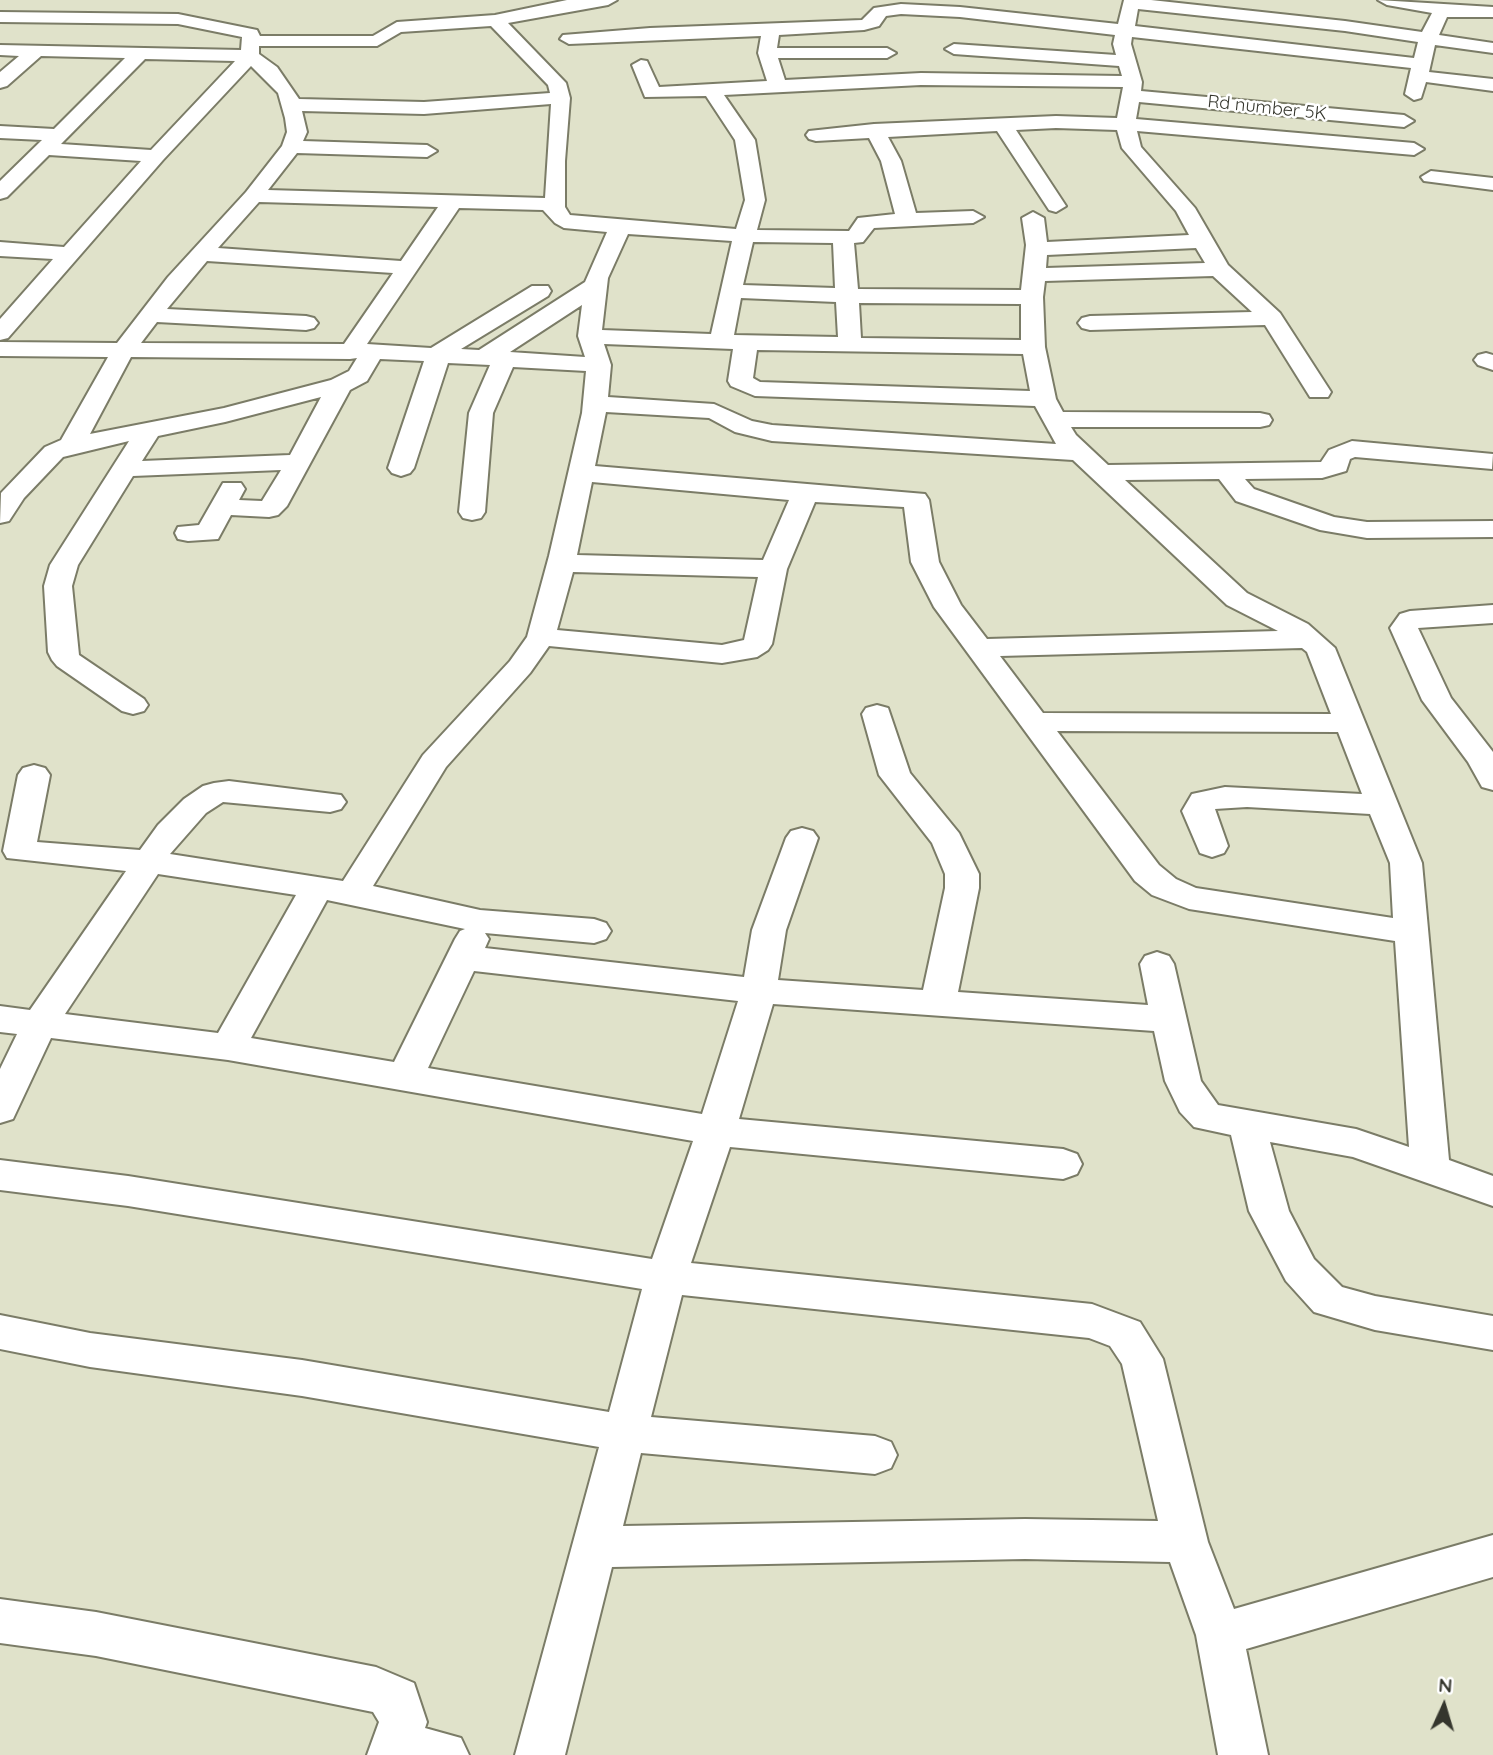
<!DOCTYPE html>
<html>
<head>
<meta charset="utf-8">
<style>
	body { margin:0 }
	#map { position:relative; width:1493px; height:1755px; overflow:hidden; background:#e0e2ca; font-family:Quicksand,sans-serif }
	canvas { display:block }
	.north { position:absolute; left:1409px; top:1671px; width:70px; height:70px; -webkit-text-stroke:5px #fff; paint-order:stroke; rotate:4deg; font-size:19px; font-weight:700; line-height:28px; text-align:center; color:#35362d }
	.north::after { content:''; display:block; margin:auto; width:24px; height:32px; background:#35362d; clip-path:polygon(50% 0,100% 100%,50% 72%,0 100%) }
</style>
</head>
<body>
<div id="map">
<canvas width="1493" height="1755"></canvas>
<div class="north">N</div>
</div>
<script>
const context = document.querySelector('canvas').getContext('2d');
context.lineJoin = 'round';
function shape(rows) {
  const path = new Path2D();
  for (const r of rows) {
    path.moveTo(r[0], r[1]);
    for (let i = 2; i < r.length; i += 2) path.lineTo(r[i], r[i + 1]);
  }
  return path;
}
function trace(path, color, width, dash) {
  context.strokeStyle = color;
  context.lineWidth = width;
  context.lineCap = dash ? 'butt' : 'round';
  context.setLineDash(dash || []);
  context.stroke(path);
}
function fill(path, color) {
  context.fillStyle = color;
  context.fill(path, 'evenodd');
}
function label(font, color, halo, rows, align = 'center') {
  context.font = font + ' Quicksand,sans-serif';
  context.lineWidth = 5;
  context.setLineDash([]);
  context.textBaseline = 'middle';
  context.strokeStyle = halo;
  context.fillStyle = color;
  for (const [text, x, y, turn = 0] of rows) {
    context.save();
    context.translate(x, y);
    context.rotate((+turn || 0) * Math.PI / 180);
    context.textAlign = isNaN(turn) ? turn : align;
    if (halo) context.strokeText(text, 0, 0);
    context.fillText(text, 0, 0);
    context.restore();
  }
}
const minor = shape([
	[567,0,617,0,608,5,508,23,566,83,570,98,565,161,565,207,570,215,736,229,745,200,735,140,706,96,645,97,632,65,641,60,647,61,659,87,767,81,758,53,761,36,569,44,560,39,563,35,650,28,862,20,874,8,901,4,960,7,1118,24,1124,0,1151,0,1345,21,1422,32,1432,13,1387,5,1378,0,1493,7,1493,17,1447,17,1439,35,1493,43,1493,53,1435,45,1429,72,1493,79,1493,91,1426,82,1421,98,1414,100,1405,94,1411,68,1132,37,1131,44,1142,82,1141,91,1404,115,1414,121,1404,127,1139,102,1136,119,1414,143,1424,149,1414,155,1137,131,1141,147,1195,208,1228,265,1280,313,1331,392,1328,397,1310,397,1265,325,1090,330,1082,328,1078,323,1082,318,1090,316,1252,312,1213,276,1045,281,1043,297,1045,347,1056,399,1063,412,1260,413,1269,415,1272,420,1269,425,1260,427,1071,427,1076,435,1108,465,1321,462,1329,450,1352,441,1493,454,1492,469,1355,457,1350,459,1346,471,1322,478,1245,479,1254,489,1334,517,1367,522,1493,521,1493,537,1367,538,1320,530,1236,501,1219,479,1125,480,1247,593,1308,624,1335,648,1422,863,1449,1160,1493,1176,1493,1206,1353,1157,1270,1142,1289,1211,1314,1259,1342,1287,1375,1296,1493,1316,1493,1350,1375,1330,1314,1312,1286,1281,1249,1211,1231,1135,1194,1127,1180,1112,1165,1081,1154,1031,773,1004,739,1119,1063,1149,1077,1154,1082,1164,1077,1174,1063,1179,730,1147,691,1263,1092,1304,1140,1322,1163,1359,1208,1542,1234,1609,1493,1535,1493,1577,1246,1649,1268,1755,1218,1755,1196,1635,1170,1562,1025,1559,612,1567,565,1755,515,1755,599,1447,302,1396,90,1367,0,1349,0,1315,90,1333,302,1360,609,1412,642,1289,128,1206,0,1190,0,1160,128,1176,652,1259,693,1141,228,1060,51,1038,13,1119,0,1123,0,1069,17,1034,0,1032,0,1006,30,1010,126,871,7,858,3,851,18,775,23,768,34,765,45,768,50,775,37,842,140,850,158,825,184,799,203,786,214,783,229,781,341,795,346,802,341,809,330,812,223,802,206,813,170,854,343,881,423,755,510,661,527,637,549,556,582,413,586,371,513,367,493,413,485,512,481,518,472,520,463,518,459,512,469,413,490,365,448,363,414,468,410,473,401,476,392,473,388,468,424,361,380,359,367,381,350,390,287,506,278,515,269,517,231,515,218,539,188,541,178,539,175,533,178,527,199,525,223,483,241,483,245,489,239,500,262,501,281,470,133,476,78,565,72,586,79,655,144,699,148,705,144,711,133,714,122,711,57,666,52,660,48,652,44,586,50,565,129,441,63,457,24,498,9,521,0,523,1,493,45,447,61,440,108,357,0,356,0,342,117,343,168,277,246,192,282,146,287,132,285,118,278,93,251,66,163,160,8,338,0,340,0,319,53,259,0,256,0,242,64,247,141,161,49,155,7,197,0,199,0,181,42,140,0,138,0,126,54,129,125,58,41,56,7,86,0,88,0,72,19,56,0,55,0,45,241,50,242,37,178,24,0,22,0,12,178,14,257,30,260,36,373,36,397,22,495,15,567,0],
	[1138,9,1345,31,1418,42,1414,58,1135,26,1138,9],
	[901,14,960,17,1115,35,1113,44,1116,55,954,44,945,49,954,54,1119,66,1122,76,921,73,785,80,778,58,887,58,896,53,887,48,777,48,779,35,864,30,879,26,886,16,901,14],
	[491,26,548,85,550,93,424,102,299,99,277,67,259,54,259,46,377,46,401,32,491,26],
	[145,59,235,61,151,150,61,144,145,59],
	[921,85,1123,87,1117,118,1056,116,874,124,809,131,806,135,809,139,816,141,869,138,881,161,895,214,858,218,849,231,757,230,765,200,755,140,724,95,921,85],
	[551,104,545,198,268,190,297,153,427,157,437,151,427,145,303,141,307,132,302,111,424,114,551,104],
	[1056,128,1117,130,1122,148,1176,211,1189,235,1047,242,1044,218,1033,212,1022,218,1026,245,1021,290,858,289,854,243,863,242,874,228,973,223,984,217,973,211,916,213,901,161,888,137,997,131,1049,210,1056,212,1066,206,1016,130,1056,128],
	[259,202,438,207,401,261,218,248,259,202],
	[459,208,543,210,555,223,564,228,607,232,585,282,479,350,461,349,548,296,551,291,548,286,532,286,431,348,367,344,459,208],
	[628,234,732,241,711,334,602,330,608,278,628,234],
	[753,242,833,243,835,288,743,285,753,242],
	[1196,248,1205,263,1046,268,1047,255,1196,248],
	[207,261,393,273,344,344,141,343,157,322,306,330,314,328,318,323,314,318,306,316,167,309,207,261],
	[741,298,836,302,838,337,734,335,741,298],
	[859,303,1021,304,1021,340,861,338,859,303],
	[582,305,578,336,585,357,510,352,582,305],
	[604,344,733,349,728,381,731,386,755,396,1035,406,1056,444,772,425,752,421,714,404,608,397,611,365,604,344],
	[757,350,1023,354,1030,391,760,382,753,378,757,350],
	[131,357,350,359,357,358,349,371,331,380,224,408,90,434,131,357],
	[321,397,290,455,142,461,158,436,225,422,321,397],
	[606,412,709,418,735,432,772,441,1073,460,1227,605,1278,631,987,639,961,605,939,562,929,500,925,494,595,466,606,412],
	[592,482,789,500,763,560,577,555,592,482],
	[815,502,904,507,911,562,934,607,1135,881,1152,895,1189,909,1395,941,1409,1147,1356,1129,1218,1105,1201,1081,1174,964,1169,956,1157,952,1145,956,1140,964,1148,1005,958,992,979,888,979,874,959,833,910,773,888,708,877,705,866,708,862,714,879,775,932,843,945,874,945,888,923,990,778,980,786,930,818,838,813,831,802,828,791,831,786,838,752,930,744,977,485,948,489,939,485,933,594,943,606,939,611,931,606,923,594,919,480,910,373,886,446,767,530,673,549,646,722,663,757,657,768,650,772,644,787,569,815,502],
	[573,572,758,577,744,640,722,645,557,630,573,572],
	[1302,648,1307,652,1331,714,1043,713,1000,656,1302,648],
	[1057,731,1338,732,1362,794,1225,787,1192,794,1182,811,1200,853,1212,857,1224,853,1228,846,1215,809,1247,807,1370,814,1390,863,1393,918,1196,888,1176,879,1159,865,1057,731],
	[158,874,296,895,218,1033,65,1014,158,874],
	[327,900,465,929,460,931,455,939,394,1062,251,1038,327,900],
	[474,971,738,1001,702,1114,428,1068,474,971],
	[682,1295,1089,1338,1110,1346,1122,1364,1158,1521,1025,1519,623,1526,641,1453,875,1474,891,1468,897,1455,891,1442,875,1436,651,1417,682,1295],
	[1431,171,1493,178,1493,190,1424,181,1421,177,1431,171],
	[1486,353,1493,355,1493,370,1478,365,1474,360,1478,355,1486,353],
	[1493,605,1493,623,1418,628,1451,698,1493,752,1493,790,1482,787,1468,762,1422,700,1390,628,1400,614,1410,611,1493,605],
	[0,1599,96,1612,376,1667,414,1683,427,1722,425,1728,461,1738,469,1755,367,1755,379,1722,373,1712,96,1656,0,1643,0,1599]
]);
const farStreetnames = [
	["Rd number 5K",1267,108,6]
];
trace(minor, '#7b7c67', 4);
fill(minor, '#fff');
label('18px', '#35362d', '#fff', farStreetnames);
</script>
</body>
</html>
